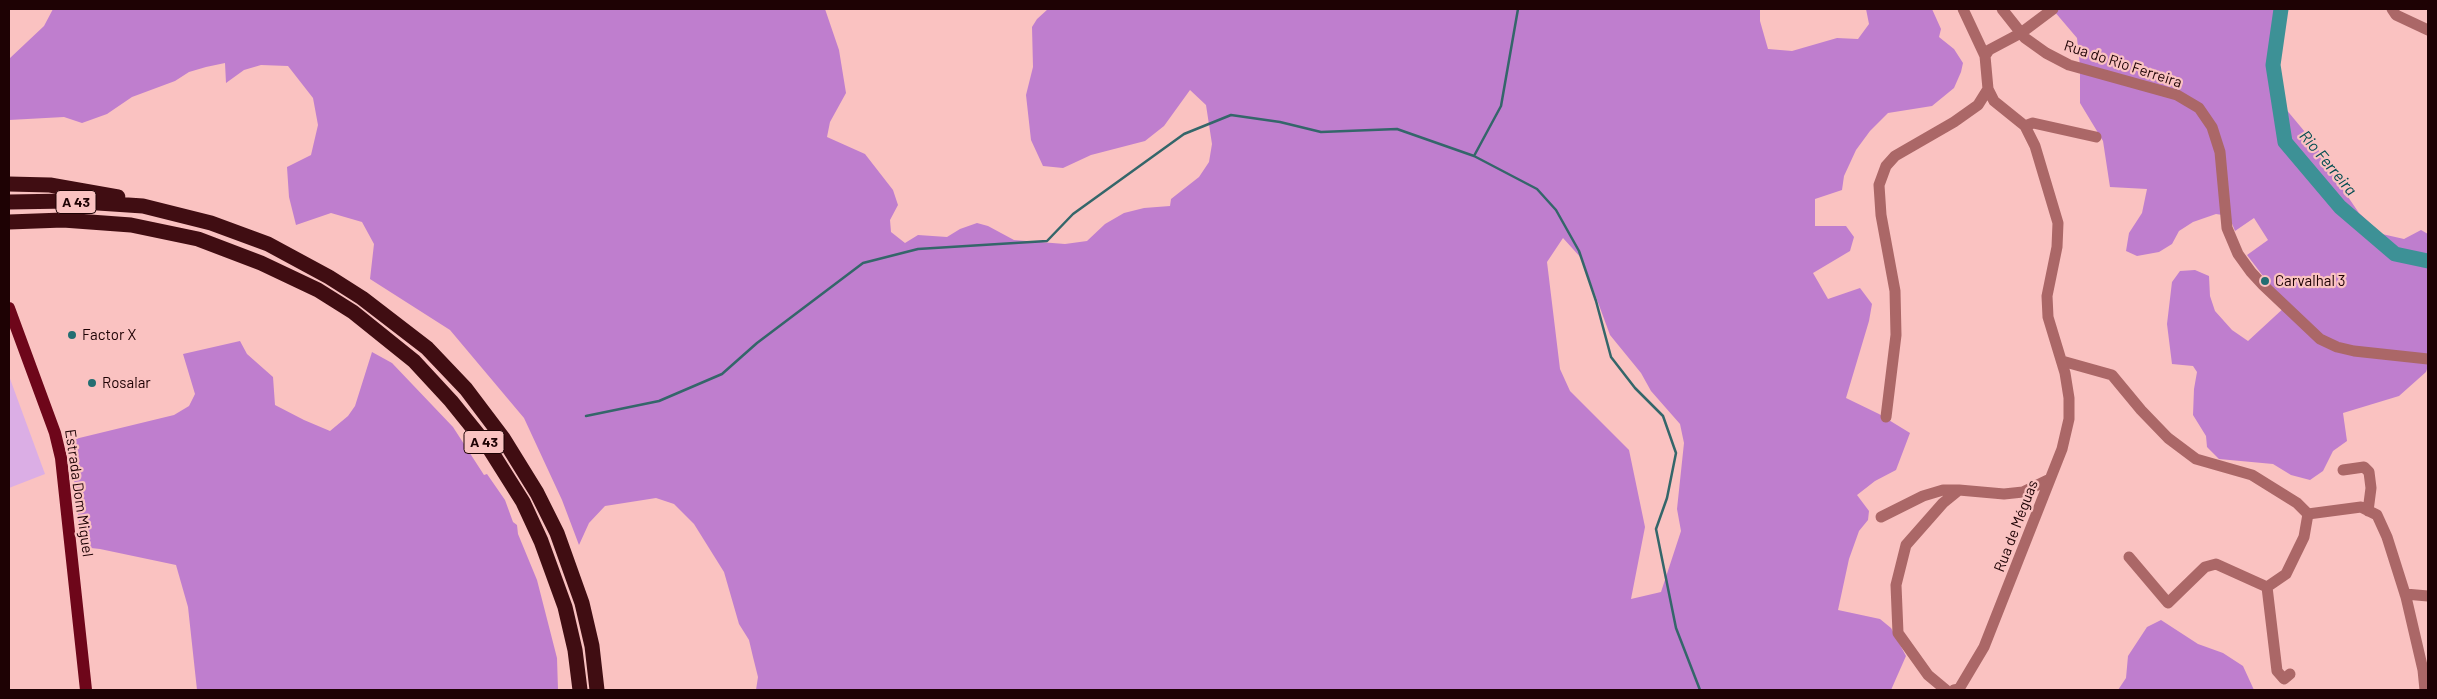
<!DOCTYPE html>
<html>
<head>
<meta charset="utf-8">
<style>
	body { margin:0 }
	#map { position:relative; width:2437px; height:699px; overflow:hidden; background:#fac2c1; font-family:Barlow,sans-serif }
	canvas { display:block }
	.frame { position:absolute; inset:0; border:10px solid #1e0204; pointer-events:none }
</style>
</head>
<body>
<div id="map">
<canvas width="2437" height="699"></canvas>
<div class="frame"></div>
</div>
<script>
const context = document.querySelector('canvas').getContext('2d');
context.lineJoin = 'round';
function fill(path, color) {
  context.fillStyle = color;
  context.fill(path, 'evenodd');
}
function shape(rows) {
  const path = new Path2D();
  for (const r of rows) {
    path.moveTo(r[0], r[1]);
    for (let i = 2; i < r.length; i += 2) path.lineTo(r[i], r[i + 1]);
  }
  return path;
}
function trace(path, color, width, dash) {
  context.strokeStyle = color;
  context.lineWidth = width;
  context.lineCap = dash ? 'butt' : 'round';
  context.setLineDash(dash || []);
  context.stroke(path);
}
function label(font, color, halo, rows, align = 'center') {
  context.font = font + ' Barlow,sans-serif';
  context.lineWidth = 4.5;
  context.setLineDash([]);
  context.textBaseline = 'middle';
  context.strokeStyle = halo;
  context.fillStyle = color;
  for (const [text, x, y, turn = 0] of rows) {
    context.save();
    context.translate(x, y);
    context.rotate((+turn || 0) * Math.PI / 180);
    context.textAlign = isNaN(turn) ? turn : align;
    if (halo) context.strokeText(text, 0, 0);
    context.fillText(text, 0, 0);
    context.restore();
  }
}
const green = shape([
	[9,376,45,474,9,488]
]);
const forest = shape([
	[53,9,825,9,839,50,846,93,830,122,827,137,865,154,893,190,898,205,890,220,891,232,905,243,918,235,947,237,960,229,977,223,988,226,1014,240,1065,244,1087,241,1105,224,1124,213,1144,208,1170,206,1171,199,1199,177,1209,162,1212,144,1206,105,1190,90,1164,126,1145,141,1091,155,1063,168,1043,166,1031,140,1026,95,1033,67,1032,27,1037,19,1048,9,1760,9,1760,21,1768,49,1792,51,1837,38,1858,39,1869,24,1866,9,1932,9,1941,29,1939,37,1954,49,1963,63,1961,72,1954,88,1932,106,1888,113,1870,131,1856,150,1844,176,1842,190,1815,199,1815,226,1846,226,1854,237,1850,251,1813,273,1828,299,1860,288,1872,304,1869,321,1846,398,1879,414,1910,433,1896,470,1875,481,1857,495,1869,511,1868,520,1859,531,1849,559,1838,610,1880,619,1891,628,1906,656,1891,690,756,690,758,677,753,657,749,640,739,624,724,572,694,524,674,504,656,498,605,506,589,523,579,545,562,500,524,418,450,330,370,279,374,244,362,222,331,213,296,225,289,197,287,167,311,155,318,125,313,98,288,66,261,65,244,70,226,83,225,63,206,67,189,72,175,81,132,97,107,114,82,123,64,117,9,120,9,59,44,26],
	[1563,238,1582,259,1610,335,1641,373,1651,391,1680,424,1684,443,1677,509,1681,531,1661,592,1631,599,1645,527,1629,450,1570,391,1560,369,1547,262],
	[2057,9,2286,9,2278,60,2280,102,2315,144,2333,175,2359,213,2382,234,2404,239,2421,230,2428,234,2428,366,2426,372,2399,396,2343,413,2347,441,2333,451,2323,471,2310,480,2291,475,2273,464,2219,459,2207,447,2206,436,2193,415,2194,389,2197,372,2193,366,2172,364,2167,324,2172,282,2180,271,2195,270,2209,276,2210,296,2215,311,2232,330,2248,341,2286,306,2247,255,2268,240,2254,218,2235,231,2229,216,2216,214,2193,222,2179,231,2172,244,2159,252,2137,256,2126,251,2129,233,2142,213,2147,189,2110,187,2103,141,2080,103,2080,66,2077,38,2054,11],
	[240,341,247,354,273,377,275,405,304,420,330,431,348,416,355,406,372,352,392,363,453,427,484,475,487,474,505,500,513,522,517,525,518,534,537,580,557,658,558,690,197,690,188,607,176,565,100,549,82,547,70,447,71,440,174,415,189,406,195,394,183,354],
	[2161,620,2198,644,2223,653,2243,666,2254,690,2118,690,2126,678,2128,656,2147,627]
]);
const stream = shape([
	[1518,9,1501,106,1474,156,1537,189,1556,210,1579,251,1596,301,1611,357,1635,388,1663,416,1676,453,1667,498,1656,529,1676,628,1700,690],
	[586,416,659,401,722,374,757,343,863,263,918,249,1047,241,1073,214,1184,134,1231,115,1280,122,1321,132,1397,129,1474,156]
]);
const river = shape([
	[2281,9,2273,65,2285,142,2340,207,2395,254,2428,261]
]);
const minor = shape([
	[1963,9,1985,56],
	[2002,9,2025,38,2046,53,2069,65,2177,95,2199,108,2212,127,2220,152,2227,228,2238,254,2251,272,2263,285,2320,339,2337,347,2354,351,2428,359],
	[2392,9,2396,15,2428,30],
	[2025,126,2033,123,2096,137],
	[2062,361,2112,375,2141,410,2168,438,2196,459,2252,475,2297,503,2308,514],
	[1886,417,1896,335,1895,291,1881,215,1879,185,1886,166,1895,156,1954,122,1978,105,1988,89],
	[2343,470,2364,467,2369,472,2371,488,2368,511],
	[2308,514,2361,507,2377,515,2387,537,2406,597,2423,670,2425,690],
	[1881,517,1923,496,1943,490,1959,490],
	[2129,557,2168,603,2205,567,2216,564,2267,587],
	[2267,587,2277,671,2284,679,2290,674],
	[2267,587,2286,574,2304,537,2308,514],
	[2405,594,2428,596],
	[1946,690,1928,675,1898,633,1896,585,1906,545,1943,503,1959,490,2004,494,2023,492,2050,479],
	[1954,690,1959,689,1984,647,2062,449,2069,419,2069,398,2065,373,2048,317,2047,296,2057,247,2058,223,2035,146,2025,126,1994,101,1988,89,1985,56,1989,50,2021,33,2053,9]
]);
const major = shape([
	[9,308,55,433,61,458,86,690]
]);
const highway = shape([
	[9,184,50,185,118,197],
	[9,202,68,201,143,206,211,223,268,244,329,277,362,298,427,348,466,389,503,438,537,493,557,533,582,603,592,646,597,690],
	[9,222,63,220,131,225,198,239,261,263,318,290,353,312,414,361,451,401,489,448,523,502,541,541,565,607,575,650,580,690]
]);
const markers = [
	[2265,281,5,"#236e72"],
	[72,335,5,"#236e72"],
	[92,383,5,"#236e72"]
];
const shields = [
	[76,202,40],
	[484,442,40]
];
const shieldNames = [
	["A 43",76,202],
	["A 43",484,442]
];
const streetNames = [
	["Rua do Rio Ferreira",2123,64,18],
	["Estrada Dom Miguel",79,493,82],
	["Rua de Méguas",2016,526,-69]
];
const poiNames = [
	["Carvalhal 3",2275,281],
	["Factor X",82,335],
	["Rosalar",102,383]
];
const waterNames = [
	["Rio Ferreira",2328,163,50]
];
fill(green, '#dbaee5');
fill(forest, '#bf7ece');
trace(stream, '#34666a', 2.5);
trace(river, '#3d9196', 15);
trace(minor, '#ab6767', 11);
trace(major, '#6e061a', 12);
trace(highway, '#400d12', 15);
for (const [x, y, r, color] of markers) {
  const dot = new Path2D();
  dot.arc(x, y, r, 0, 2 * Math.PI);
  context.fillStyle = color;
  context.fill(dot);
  trace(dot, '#fac2c1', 2);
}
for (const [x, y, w] of shields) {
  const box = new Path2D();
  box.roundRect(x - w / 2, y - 11.5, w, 23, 4);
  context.fillStyle = '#fac2c1';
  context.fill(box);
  trace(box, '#1e0204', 1);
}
label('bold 14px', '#1e0204', null, shieldNames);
label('15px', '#1e0204', '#fac2c1', streetNames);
label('15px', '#1e0204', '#fac2c1', poiNames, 'left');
label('italic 16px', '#004d50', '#fac2c1', waterNames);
</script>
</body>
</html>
